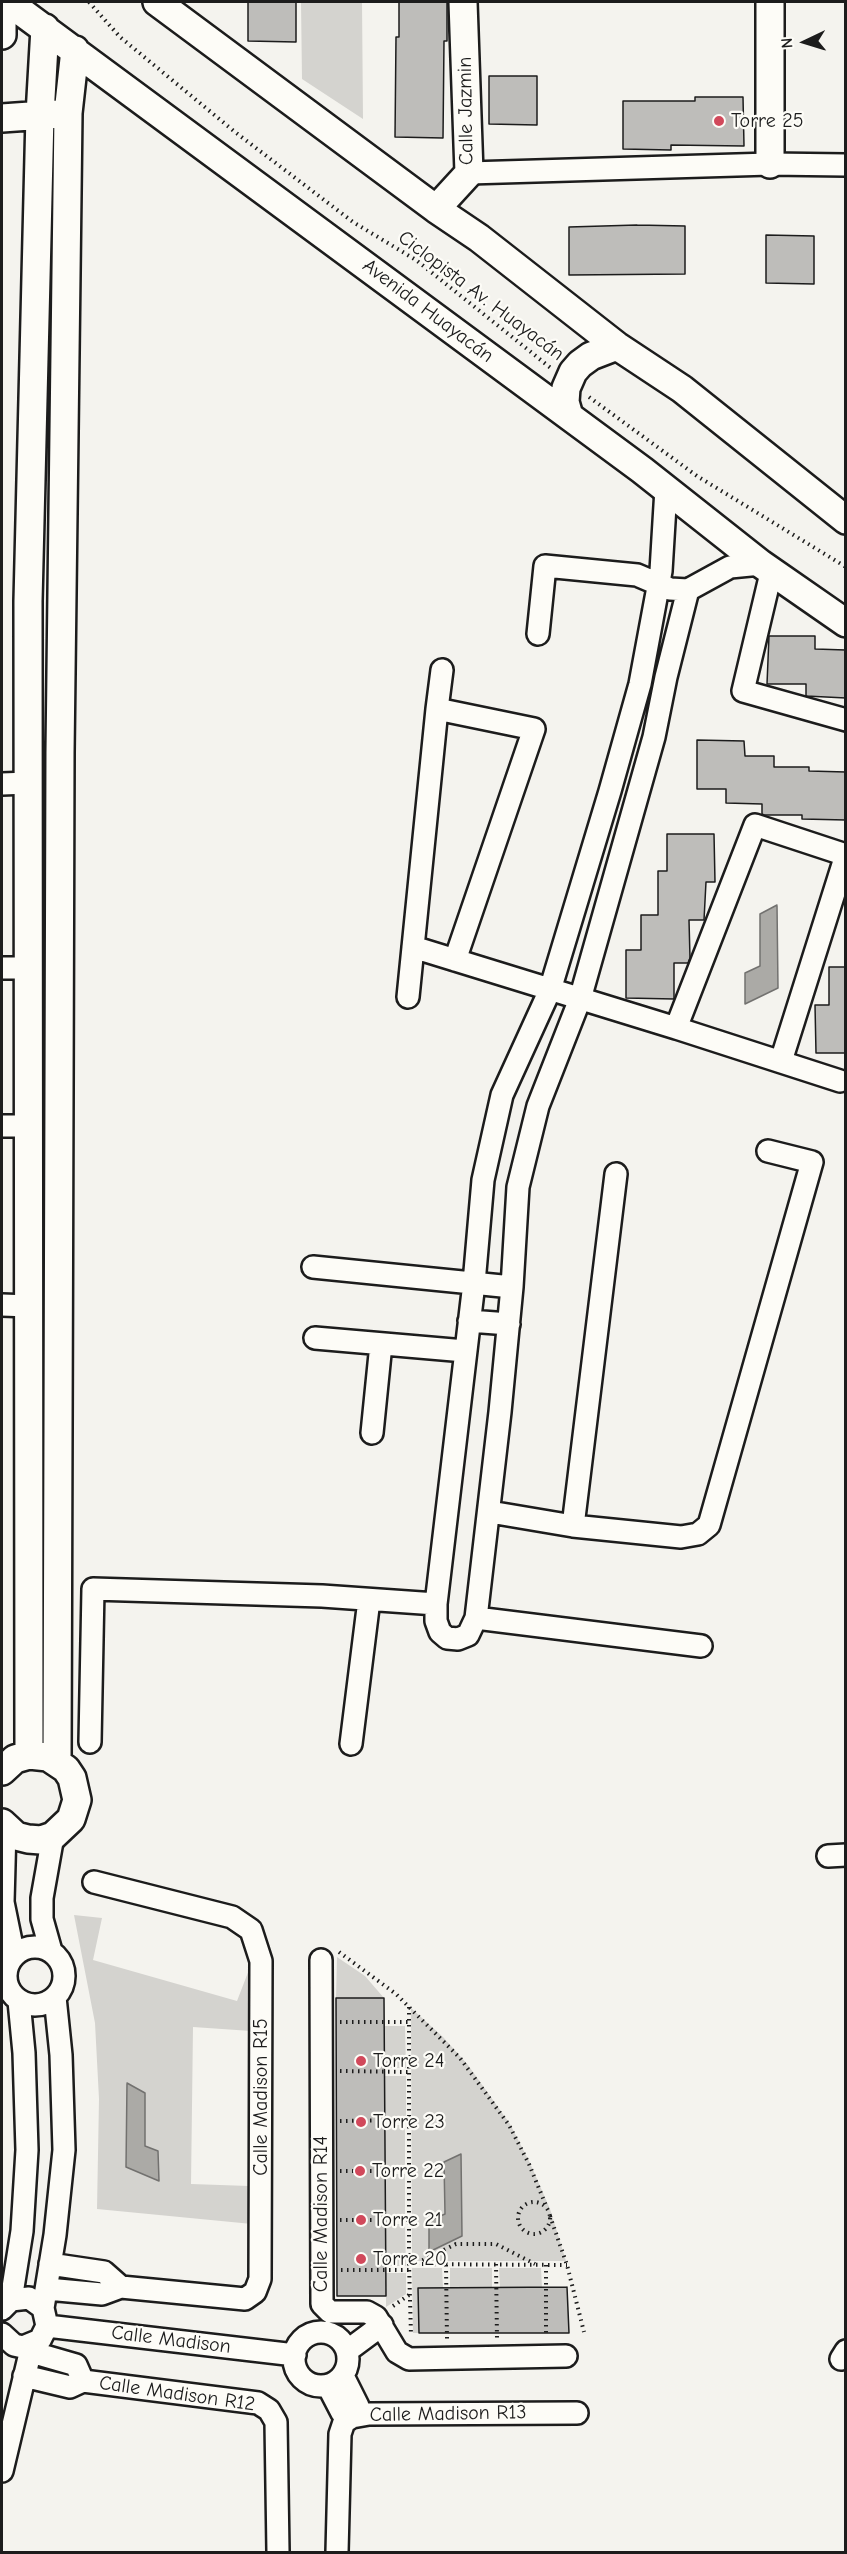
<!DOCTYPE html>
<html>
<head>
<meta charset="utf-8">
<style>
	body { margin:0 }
	#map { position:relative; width:847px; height:2554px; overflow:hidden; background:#f4f3ee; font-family:"Comic Neue",sans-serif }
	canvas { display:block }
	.frame { position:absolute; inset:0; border:3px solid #1c1c1c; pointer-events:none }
	.north { position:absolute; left:775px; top:12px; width:60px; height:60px; -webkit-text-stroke:4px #fdfcf7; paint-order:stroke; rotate:266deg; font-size:16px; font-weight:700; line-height:24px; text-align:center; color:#1c1c1c }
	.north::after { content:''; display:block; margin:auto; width:21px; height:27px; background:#1c1c1c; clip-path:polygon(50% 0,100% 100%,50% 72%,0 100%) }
</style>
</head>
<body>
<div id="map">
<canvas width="847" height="2554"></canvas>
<div class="frame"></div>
<div class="north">N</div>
</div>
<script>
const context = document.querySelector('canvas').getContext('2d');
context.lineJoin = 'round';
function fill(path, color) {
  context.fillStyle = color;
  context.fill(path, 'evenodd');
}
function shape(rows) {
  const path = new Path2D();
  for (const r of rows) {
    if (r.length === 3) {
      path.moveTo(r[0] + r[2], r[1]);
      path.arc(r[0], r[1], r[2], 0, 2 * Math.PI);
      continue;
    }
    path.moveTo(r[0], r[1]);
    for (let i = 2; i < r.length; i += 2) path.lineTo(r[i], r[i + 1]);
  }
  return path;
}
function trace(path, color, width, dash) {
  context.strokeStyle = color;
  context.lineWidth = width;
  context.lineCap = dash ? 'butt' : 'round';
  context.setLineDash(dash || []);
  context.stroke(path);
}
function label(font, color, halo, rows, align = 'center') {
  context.font = font + ' "Comic Neue",sans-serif';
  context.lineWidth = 4.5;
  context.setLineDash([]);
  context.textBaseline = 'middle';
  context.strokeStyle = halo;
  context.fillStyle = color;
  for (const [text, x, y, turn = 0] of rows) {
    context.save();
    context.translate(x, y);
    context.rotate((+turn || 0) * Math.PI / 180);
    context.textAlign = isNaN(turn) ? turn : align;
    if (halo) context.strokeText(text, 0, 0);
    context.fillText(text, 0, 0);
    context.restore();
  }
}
const green = shape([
	[301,2,362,2,363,119,302,79],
	[74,1915,102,1918,93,1960,237,2001,252,1962,251,2031,193,2027,191,2184,249,2186,252,2224,97,2209,99,2099,95,2023],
	[145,2093,145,2146,126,2167],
	[337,1957,365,1976,384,1998,336,1998],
	[411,2008,443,2037,468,2065,510,2124,530,2163,550,2209,566,2261,412,2261],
	[385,2026,405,2026,406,2068,385,2068],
	[385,2076,406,2076,406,2117,385,2118],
	[385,2125,405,2125,405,2167,385,2167],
	[385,2174,405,2174,405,2216,385,2216],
	[385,2224,405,2224,406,2266,386,2266],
	[412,2268,442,2268,443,2288,418,2289,419,2333,413,2333],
	[450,2268,492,2268,492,2288,450,2288],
	[499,2268,541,2268,542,2288,500,2288],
	[386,2273,406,2273,406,2294,386,2307]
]);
const water = shape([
	[777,905,778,988,745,1004,745,973,760,966,760,914,777,905],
	[127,2083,145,2093,145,2146,158,2151,159,2181,126,2167,127,2083],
	[461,2154,462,2236,429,2252,429,2221,445,2214,444,2162,461,2154]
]);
const building = shape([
	[248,2,296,2,296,42,248,41,248,2],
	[399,2,447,2,447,41,444,41,443,138,395,137,396,37,399,37,399,2],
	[489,76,537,76,537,125,489,124,489,76],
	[695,97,743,97,744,146,671,145,671,150,623,149,623,101,695,101,695,97],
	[637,225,685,226,685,274,569,275,569,227,637,225],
	[766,235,814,236,814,284,766,283,766,235],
	[769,636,815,636,815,649,846,650,846,698,806,696,806,684,767,684,769,636],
	[697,740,744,741,745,756,774,756,774,767,809,767,809,771,846,772,846,820,802,819,802,815,764,815,762,814,762,804,726,803,726,789,697,789,697,740],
	[667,834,714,834,715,882,706,882,704,920,689,920,690,958,688,963,674,963,674,999,626,998,626,950,641,950,641,915,658,915,658,871,667,871,667,834],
	[829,967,846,967,846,1053,816,1053,815,1005,829,1005,829,967],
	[336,1998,384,1998,386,2296,337,2296,336,1998],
	[567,2287,569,2333,419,2333,418,2288,567,2287]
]);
const path = shape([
	[89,2,120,37,235,132,353,222,416,260,552,369],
	[589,397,697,476,846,567],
	[339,1952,396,1994,460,2058,509,2125,529,2164,547,2208],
	[409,2007,409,2264,567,2265],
	[340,2022,408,2022],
	[340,2071,408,2072],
	[340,2121,409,2120],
	[340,2171,409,2171],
	[534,2218,16],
	[550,2216,567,2265,584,2332],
	[340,2220,409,2220],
	[417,2263,456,2244,496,2244,535,2264],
	[409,2264,411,2335],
	[496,2264,497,2339],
	[446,2265,447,2339],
	[546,2265,546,2336],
	[341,2270,409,2270],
	[393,2306,409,2295]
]);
const minor = shape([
	[469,173,770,164,846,165],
	[666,489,661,571,640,684,610,791,550,990,502,1095,483,1180,474,1283,436,1604,436,1621,440,1632,447,1638,458,1639,468,1635,476,1618,500,1412,512,1287,518,1187,538,1106,580,999,654,737,666,677,688,590,730,567,761,564],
	[772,569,743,691,846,720],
	[538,634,545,566,637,575,670,589,688,590],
	[437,709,442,670],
	[2,784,28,783],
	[413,947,676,1028],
	[2,968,28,968],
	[408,997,437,709,534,729,455,960],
	[781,1061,846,855],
	[840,1081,676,1028,755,825,846,855],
	[2,1126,29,1126],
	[313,1267,512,1287],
	[2,1305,29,1306],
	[469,1321,509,1324],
	[315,1338,465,1351],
	[372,1433,381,1344],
	[490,1512,573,1526,681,1537,698,1534,709,1525,812,1162,768,1151],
	[573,1526,616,1174],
	[476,1618,701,1646],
	[90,1742,93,1589,322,1596,436,1604],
	[351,1744,369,1600],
	[5,1828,3,1902,14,1956],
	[828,1856,846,1855],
	[35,1976,29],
	[51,1951,42,1919,42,1898,53,1836],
	[321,1960,322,2304,330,2312,367,2312,376,2317,397,2352,409,2359,566,2356],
	[50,2264,104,2272,121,2287],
	[47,2289,102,2294,121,2287,245,2299,255,2292,260,2279,261,1961,251,1930,232,1917,94,1882],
	[11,2300,22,2231,27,2150,24,2053,19,2001],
	[43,2308,55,2235,64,2150,61,2055,55,1997],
	[47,2326,295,2355],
	[321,2359,27],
	[2,2334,14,2345,23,2347,40,2340,47,2326,43,2308,29,2298,11,2300,2,2309],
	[347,2351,382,2325],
	[31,2352,76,2365,83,2381],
	[841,2359,846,2351],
	[24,2376,70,2387,83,2381],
	[83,2381,258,2403,269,2410,276,2422,278,2552],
	[328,2386,342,2413,352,2417,358,2406,343,2376],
	[2,2471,32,2345],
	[337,2552,340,2434,344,2422,352,2417,369,2414,577,2413]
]);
const major = shape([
	[8,2,642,470,761,564,846,623],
	[157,2,436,209,479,238,617,346,682,389,846,520],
	[770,2,770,164],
	[2,14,2,35],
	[2,118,58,114],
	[436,209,469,173,463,2],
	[569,416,565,402,566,388,573,372,580,364,591,356,617,346],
	[29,1755,28,601,40,115,45,28],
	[57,1761,60,752,68,113,75,50],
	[2,1771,15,1759,29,1755,48,1757,66,1769,72,1778,77,1800,71,1819,53,1836,41,1840,28,1839,16,1836,2,1823]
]);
const markers = [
	[719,121,6,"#d1495b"],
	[361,2061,6,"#d1495b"],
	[361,2122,6,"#d1495b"],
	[360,2171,6,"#d1495b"],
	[361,2220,6,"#d1495b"],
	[361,2259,6,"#d1495b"]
];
const streetNames = [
	["Calle Jazmin",466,111,-91],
	["Ciclopista Av. Huayacán",481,296,37],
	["Avenida Huayacán",428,311,37],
	["Calle Madison R15",261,2097,-90],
	["Calle Madison R14",321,2214,-90],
	["Calle Madison",171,2340,7],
	["Calle Madison R12",177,2394,8],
	["Calle Madison R13",448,2414,-1]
];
const poiNames = [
	["Torre 25",731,121],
	["Torre 24",373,2061],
	["Torre 23",373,2122],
	["Torre 22",372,2171],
	["Torre 21",373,2220],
	["Torre 20",373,2259]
];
fill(green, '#d4d3cf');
fill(water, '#abaaa6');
trace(water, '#72716f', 1.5);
fill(building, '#bebdba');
trace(building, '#1c1c1c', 1.5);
trace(minor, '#1c1c1c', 26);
trace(major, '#1c1c1c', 32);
trace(path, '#1c1c1c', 4, [1.5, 4.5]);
trace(minor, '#fdfcf7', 21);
trace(major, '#fdfcf7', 27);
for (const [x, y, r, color] of markers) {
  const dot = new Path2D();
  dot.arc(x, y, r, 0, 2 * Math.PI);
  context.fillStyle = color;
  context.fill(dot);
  trace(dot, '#fdfcf7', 2);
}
label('20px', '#1c1c1c', '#fdfcf7', streetNames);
label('20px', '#1c1c1c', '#fdfcf7', poiNames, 'left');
</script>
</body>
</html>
